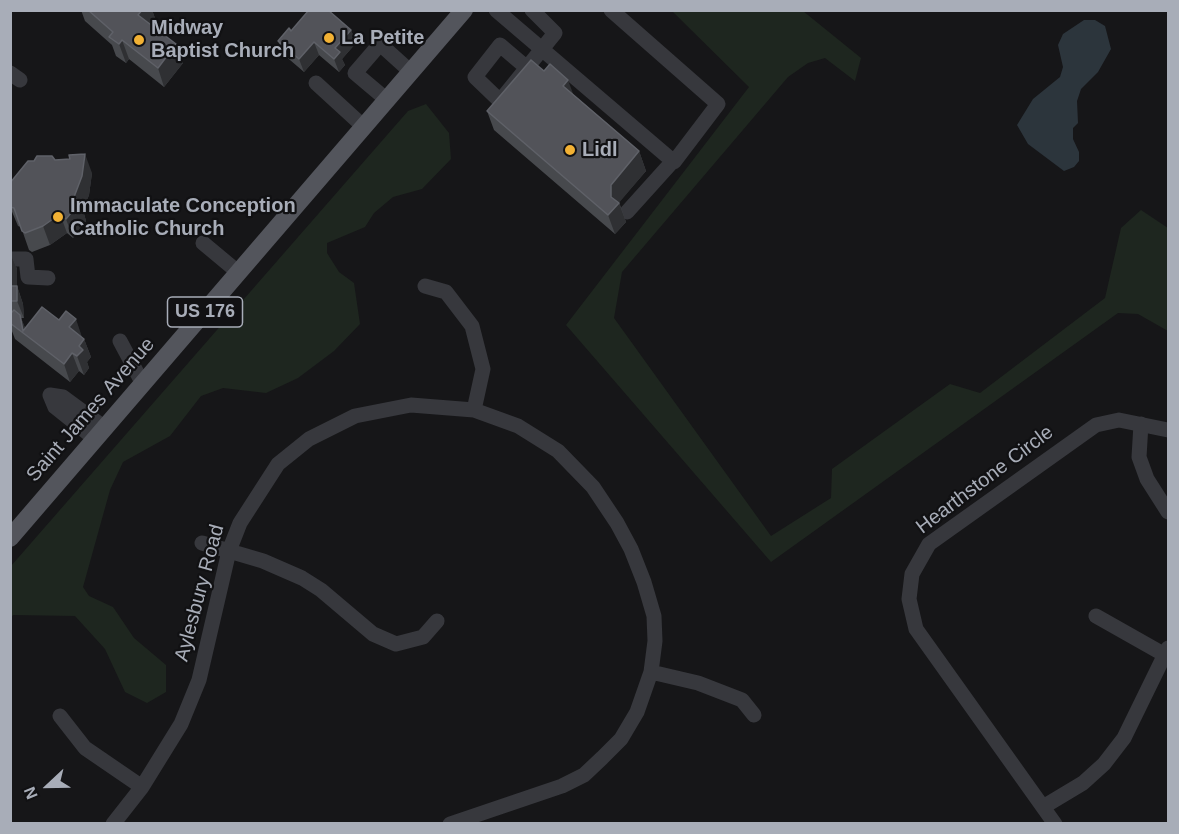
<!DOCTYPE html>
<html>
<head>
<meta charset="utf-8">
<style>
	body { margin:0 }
	#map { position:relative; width:1179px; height:834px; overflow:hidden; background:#161618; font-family:Arial,sans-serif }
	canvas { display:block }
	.frame { position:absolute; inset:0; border:12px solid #a8adb8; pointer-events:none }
	.north { position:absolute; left:18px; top:756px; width:60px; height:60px; -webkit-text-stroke:4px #111113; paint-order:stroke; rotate:248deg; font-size:16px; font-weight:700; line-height:24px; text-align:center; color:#a8adb8 }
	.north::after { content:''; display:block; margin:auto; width:21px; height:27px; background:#a8adb8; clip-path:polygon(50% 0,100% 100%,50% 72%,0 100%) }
</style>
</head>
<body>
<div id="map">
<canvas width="1179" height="834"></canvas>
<div class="frame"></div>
<div class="north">N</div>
</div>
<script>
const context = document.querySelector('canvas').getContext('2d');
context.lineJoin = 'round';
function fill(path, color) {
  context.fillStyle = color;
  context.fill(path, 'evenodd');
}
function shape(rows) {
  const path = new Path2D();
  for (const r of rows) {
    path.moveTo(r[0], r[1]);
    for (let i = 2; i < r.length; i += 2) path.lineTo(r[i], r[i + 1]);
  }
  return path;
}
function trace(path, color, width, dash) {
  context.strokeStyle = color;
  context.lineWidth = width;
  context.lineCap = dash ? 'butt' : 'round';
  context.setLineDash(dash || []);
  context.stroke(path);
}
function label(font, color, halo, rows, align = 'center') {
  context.font = font + ' Arial,sans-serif';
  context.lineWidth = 4.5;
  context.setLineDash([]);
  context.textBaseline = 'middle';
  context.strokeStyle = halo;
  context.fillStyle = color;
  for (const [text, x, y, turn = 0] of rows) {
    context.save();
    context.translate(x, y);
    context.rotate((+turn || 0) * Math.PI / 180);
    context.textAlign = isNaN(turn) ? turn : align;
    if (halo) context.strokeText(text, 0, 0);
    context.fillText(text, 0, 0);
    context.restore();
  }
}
const green = shape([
	[672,11,803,11,861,58,855,81,825,58,808,63,788,77,622,272,614,318,771,536,831,498,832,469,950,384,980,393,1105,298,1121,228,1141,210,1168,228,1168,331,1138,314,1118,313,771,562,566,325,749,87],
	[426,104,449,133,451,159,422,189,393,197,374,213,365,227,327,243,327,253,339,272,354,283,360,324,334,351,298,378,266,393,223,388,201,396,170,436,123,462,110,490,83,587,89,596,113,607,134,638,166,665,166,692,147,703,125,692,105,649,75,616,13,615,11,618,11,566,408,111]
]);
const water = shape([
	[1084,20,1095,20,1105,26,1111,49,1098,72,1081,89,1077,101,1078,123,1073,128,1073,139,1079,152,1079,161,1074,167,1064,171,1028,144,1017,125,1033,99,1060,77,1063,67,1058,45,1063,34]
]);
const minor = shape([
	[496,10,674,162,718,104,611,10],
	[527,68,500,45,475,77,500,101,555,33,532,10],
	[10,73,20,80],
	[316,83,364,127],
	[387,100,355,73,380,44,411,72],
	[627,212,673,161],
	[203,243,239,273],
	[10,259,26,259,28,277,48,278],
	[425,286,446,292,472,326,483,369,474,410],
	[120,341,143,384],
	[50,395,63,397,105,428],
	[50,395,55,407,95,439],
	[1141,424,1139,457,1147,479,1168,512],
	[202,543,263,561,302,578,321,590,373,634,396,644,423,637,437,621],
	[1096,616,1165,655],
	[651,672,698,683,742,700,754,715],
	[60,716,85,748,142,787],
	[1043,807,1083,783,1104,764,1124,738,1168,648],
	[113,824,142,787,181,724,199,680,229,551,240,523,278,464,309,439,355,416,411,405,474,410,518,426,558,451,593,487,617,523,631,549,644,582,654,616,655,641,651,672,637,712,621,739,602,758,584,775,562,786,450,824],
	[1055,824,916,629,909,599,912,574,929,544,1096,425,1119,420,1168,430]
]);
const major = shape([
	[10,538,464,10]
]);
const wall = shape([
	[81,10,152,10,156,21,152,26,183,63,164,87,129,59,126,63,116,56,112,45,85,21],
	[351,30,356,43,342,59,345,65,339,72,319,55,304,72,283,54,278,41,291,31],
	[574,95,639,151,646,171,619,202,626,222,615,234,494,130,487,111],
	[55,160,92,173,89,195,83,210,86,221,73,238,67,233,50,245,32,252,29,250,21,227,18,226,10,207],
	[10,252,17,269,17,286,23,304,24,318,21,318,25,328,59,320,84,339,91,357,87,362,89,368,84,375,79,371,70,382,15,339,10,326]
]);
const shadedWall = shape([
	[142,10,152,10,156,21,145,34,138,15],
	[351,30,356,43,342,59,345,65,339,72,334,59,335,48],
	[122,40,129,59,126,63,119,44],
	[314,42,319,55,304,72,299,59],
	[176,44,183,63,164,87,158,68],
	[568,80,575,99,563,86],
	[639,151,646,171,618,204,619,203,626,222,615,234,608,215,611,197,611,185],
	[85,154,92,173,89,195,83,210,86,221,73,238,66,219,74,197],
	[60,214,67,233,50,245,43,226],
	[10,252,17,269,17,301,10,287],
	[17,286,23,304,24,318,17,301],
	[20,315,27,333,24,333],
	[76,319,82,337,69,327],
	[84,339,91,357,87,362,89,368,84,375,77,356,79,346],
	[72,353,79,371,70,382,64,364]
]);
const building = shape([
	[88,10,142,10,138,15,176,44,158,68,122,40,119,44,109,37,113,32,88,10],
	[309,10,328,10,351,30,335,48,340,52,334,59,314,42,299,59,278,41,289,28,291,31,309,10],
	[531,60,544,71,550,64,568,80,563,86,639,151,611,185,611,197,619,203,608,215,487,111,531,60],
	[85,154,82,176,74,197,80,202,66,219,60,214,43,226,25,233,22,231,14,208,10,207,10,183,28,161,34,161,37,156,52,156,55,160,70,159,69,155,85,154],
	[10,286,17,286,17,301,10,301,10,286],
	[42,307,59,320,66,311,76,319,69,327,84,339,79,346,83,350,77,356,72,353,64,364,10,323,10,314,14,310,20,315,23,331,42,307]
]);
const markers = [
	[329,38,6,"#f2b134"],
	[139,40,6,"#f2b134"],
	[570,150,6,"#f2b134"],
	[58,217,6,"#f2b134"]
];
const shields = [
	[205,312,75]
];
const shieldNames = [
	["US 176",205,312]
];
const poiNames = [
	["Midway",151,28],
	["Baptist Church",151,51],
	["La Petite",341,38],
	["Lidl",582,150],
	["Immaculate Conception",70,206],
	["Catholic Church",70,229]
];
const streetNames = [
	["Saint James Avenue",91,410,-49],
	["Hearthstone Circle",985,480,-37],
	["Aylesbury Road",200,593,-75]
];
fill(green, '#1e261f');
fill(water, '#2c353c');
trace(minor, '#37383d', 15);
trace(major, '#53555c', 18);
fill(wall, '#47494d');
fill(shadedWall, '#2f3033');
fill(building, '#525359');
trace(building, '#5f6168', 1.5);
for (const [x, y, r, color] of markers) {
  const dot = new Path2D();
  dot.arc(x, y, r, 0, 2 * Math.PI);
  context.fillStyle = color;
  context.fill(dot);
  trace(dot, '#111113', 2);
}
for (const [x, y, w] of shields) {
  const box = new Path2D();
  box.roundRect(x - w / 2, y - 15, w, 30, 4.5);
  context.fillStyle = '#111113';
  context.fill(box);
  trace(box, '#a8adb8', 1.5);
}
label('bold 18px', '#a8adb8', null, shieldNames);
label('bold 20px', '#a8adb8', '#111113', poiNames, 'left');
label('20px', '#a8adb8', '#111113', streetNames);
</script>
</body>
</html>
